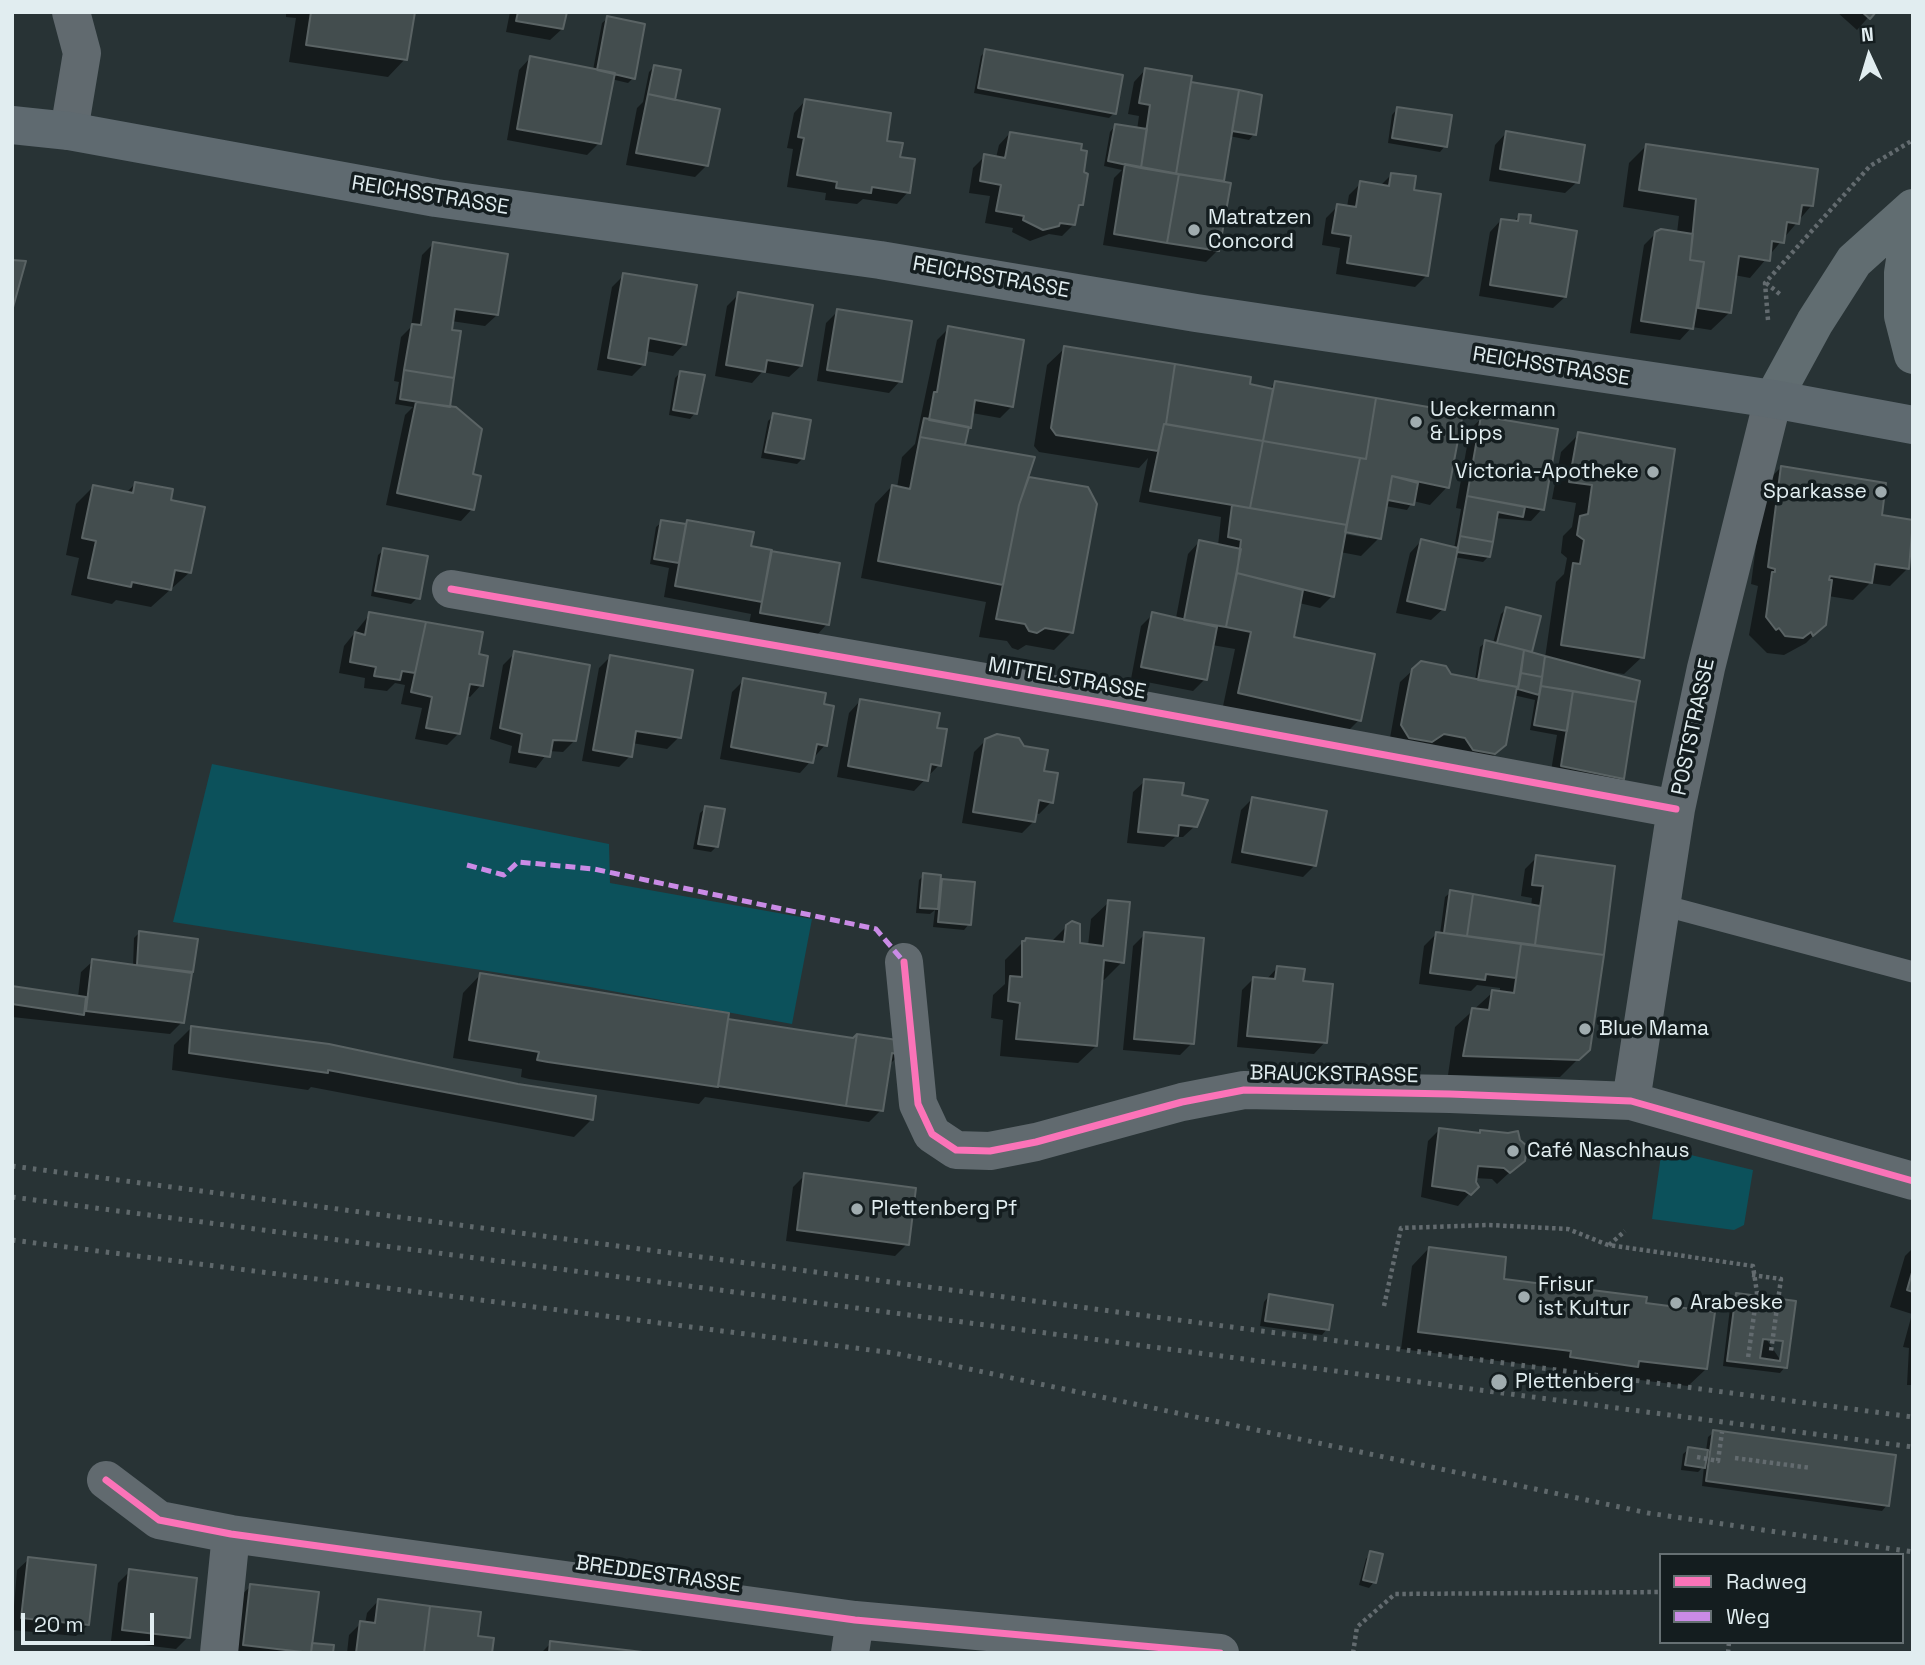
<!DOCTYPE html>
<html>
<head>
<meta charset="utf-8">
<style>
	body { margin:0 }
	#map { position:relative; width:1925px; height:1665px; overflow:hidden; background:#283335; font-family:"Space Grotesk",sans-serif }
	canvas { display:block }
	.frame { position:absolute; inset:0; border:14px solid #e1edf0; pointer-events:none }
	.legend { position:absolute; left:1659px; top:1553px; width:245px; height:91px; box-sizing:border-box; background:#141d1f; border:2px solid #667073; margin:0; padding:9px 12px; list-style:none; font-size:21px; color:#e1edf0 }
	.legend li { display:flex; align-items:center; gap:14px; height:35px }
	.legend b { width:35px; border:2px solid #667073 }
	.north { position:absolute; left:1834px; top:21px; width:70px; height:70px; -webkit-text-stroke:5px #141d1f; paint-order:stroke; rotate:356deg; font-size:19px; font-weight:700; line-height:28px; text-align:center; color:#e1edf0 }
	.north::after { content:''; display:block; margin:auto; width:24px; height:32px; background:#e1edf0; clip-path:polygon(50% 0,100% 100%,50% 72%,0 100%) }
	.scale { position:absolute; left:21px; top:1613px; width:133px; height:32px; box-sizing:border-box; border:4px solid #e1edf0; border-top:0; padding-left:9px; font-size:21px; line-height:24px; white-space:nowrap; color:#e1edf0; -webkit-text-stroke:5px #141d1f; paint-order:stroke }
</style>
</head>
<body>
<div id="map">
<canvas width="1925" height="1665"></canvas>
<div class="frame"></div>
<ul class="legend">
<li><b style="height:9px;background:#fb73b8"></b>Radweg</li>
<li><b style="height:9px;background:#ca8be6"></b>Weg</li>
</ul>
<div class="north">N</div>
<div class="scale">20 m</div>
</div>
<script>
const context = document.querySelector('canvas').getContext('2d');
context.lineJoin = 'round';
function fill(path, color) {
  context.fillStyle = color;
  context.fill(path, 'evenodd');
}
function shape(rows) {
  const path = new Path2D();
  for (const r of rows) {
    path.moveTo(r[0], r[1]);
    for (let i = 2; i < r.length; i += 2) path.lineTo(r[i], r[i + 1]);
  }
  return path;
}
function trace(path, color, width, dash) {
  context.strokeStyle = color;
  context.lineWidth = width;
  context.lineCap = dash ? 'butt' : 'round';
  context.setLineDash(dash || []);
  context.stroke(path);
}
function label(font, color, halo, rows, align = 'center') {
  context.font = font + ' "Space Grotesk",sans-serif';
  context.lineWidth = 7;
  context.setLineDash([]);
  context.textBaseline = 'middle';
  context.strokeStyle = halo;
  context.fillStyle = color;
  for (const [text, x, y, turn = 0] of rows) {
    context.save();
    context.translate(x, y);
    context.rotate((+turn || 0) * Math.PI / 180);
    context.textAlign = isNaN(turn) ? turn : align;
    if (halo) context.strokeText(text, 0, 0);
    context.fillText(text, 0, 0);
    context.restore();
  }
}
const green = shape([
	[212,764,609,844,610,883,812,919,792,1024,590,987,173,922],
	[1662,1148,1753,1170,1744,1225,1734,1230,1652,1219]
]);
const shadow = shape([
	[286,12,413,12,405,59,388,77,289,62,296,18,286,17],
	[510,12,565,12,562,29,550,40,506,32],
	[1837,12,1873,12,1857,30],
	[608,18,633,78,628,83,611,79,599,143,587,155,507,140,519,70,530,58,593,70,602,23],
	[986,51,1114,113,1109,118,974,93,981,56],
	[654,67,707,165,695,177,626,165,637,108,643,102,649,72],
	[1145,70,1189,83,1254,134,1249,140,1229,136,1222,183,1218,250,1206,262,1103,245,1114,178,1122,170,1104,166,1110,132,1115,126,1137,130,1139,116,1128,114,1134,82],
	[805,101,885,142,898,159,908,192,897,204,863,199,857,204,825,200,826,193,787,187,793,149,787,148,794,113],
	[1397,109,1445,146,1440,152,1388,143,1392,115],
	[1010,133,1081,205,1076,210,1074,224,1062,236,1049,234,1030,241,1012,232,1013,228,985,223,990,196,969,193,973,168,985,156,996,158,999,145],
	[1506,133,1577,182,1565,193,1489,181,1495,145],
	[1647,145,1811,206,1750,278,1734,275,1729,313,1711,330,1692,327,1680,340,1630,333,1644,245,1656,233,1677,233,1679,216,1623,207,1629,163],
	[1392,174,1412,191,1427,275,1415,287,1336,274,1340,248,1322,245,1326,218,1338,206,1347,207,1349,195,1361,183,1380,186],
	[1520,215,1565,297,1553,308,1479,296,1490,232,1501,220,1513,222],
	[433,244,497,315,485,326,451,321,448,408,471,476,472,509,461,521,386,505,405,415,413,407,395,404,399,382,394,381,401,337,411,327,422,255],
	[624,275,684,344,673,356,646,351,644,364,632,376,597,370,612,287],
	[739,294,801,366,789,377,762,372,752,383,715,376,727,306],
	[838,311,900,381,889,393,817,381,826,323],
	[949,328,1012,406,1000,418,972,413,963,446,1027,479,1086,489,1071,633,1054,650,1026,645,1018,650,1012,648,1007,641,979,637,986,602,861,578,875,504,892,486,897,488,902,457,915,444,937,340],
	[1065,348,1269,390,1275,383,1447,487,1430,505,1413,501,1407,510,1385,506,1379,538,1361,556,1340,552,1332,596,1320,608,1299,603,1292,638,1359,720,1341,738,1222,711,1235,649,1212,645,1205,679,1193,691,1131,679,1141,626,1153,614,1176,618,1188,554,1199,542,1218,546,1221,517,1139,502,1148,458,1139,468,1039,452,1034,446,1047,365],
	[1337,530,1368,535,1368,538,1337,533],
	[681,372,695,413,690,419,669,415,675,378],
	[774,415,802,459,797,464,761,458,768,421],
	[1482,418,1542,509,1531,521,1495,518,1489,556,1483,562,1454,557,1443,609,1431,620,1396,613,1410,553,1421,541,1454,549,1461,509,1456,508,1470,429],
	[1579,434,1642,657,1624,674,1610,672,1609,675,1623,778,1611,790,1550,777,1557,735,1530,730,1535,700,1513,695,1504,745,1492,757,1390,738,1400,682,1413,670,1475,680,1480,647,1486,642,1493,643,1501,614,1506,609,1539,618,1530,653,1545,658,1556,582,1564,574,1567,558,1561,553,1563,536,1572,527,1576,503,1552,499,1561,452],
	[1781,467,1880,517,1913,521,1908,568,1890,586,1870,583,1853,600,1828,596,1824,625,1806,643,1784,655,1767,653,1749,635,1758,586,1751,584,1764,485],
	[136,483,169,501,190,572,151,607,116,600,112,604,71,595,79,558,66,555,76,504,94,486,126,493],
	[662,522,683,526,687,522,749,548,827,624,816,636,749,624,751,614,664,597,669,568,650,564,656,527],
	[384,550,417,598,411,604,371,596,378,555],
	[370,614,481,634,477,656,481,685,470,697,466,696,459,733,447,745,415,739,422,708,401,704,405,685,395,683,387,691,364,688,365,678,339,673,344,646],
	[515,653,575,740,563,752,549,751,536,768,509,763,512,746,490,739,503,665],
	[610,657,679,737,667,749,632,743,630,756,619,767,582,761,599,668],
	[744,680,825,745,800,773,720,759,732,692],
	[860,701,939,765,914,791,837,777,849,713],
	[986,740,1042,772,1051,802,1039,814,1035,813,1034,821,1022,833,962,823,974,752],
	[1145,781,1180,796,1195,826,1183,837,1175,837,1164,847,1127,843,1133,792],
	[1252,799,1315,865,1303,877,1231,863,1241,810],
	[706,808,716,847,711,852,693,849,700,813],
	[1537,857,1613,867,1588,1049,1560,1077,1448,1075,1455,1027,1493,992,1500,993,1500,988,1477,985,1471,991,1419,984,1424,946,1436,934,1440,934,1445,897,1451,892,1531,906,1532,898,1521,896,1525,869],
	[924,875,938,885,943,880,969,924,964,930,933,927,935,910,930,914,916,913,919,880],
	[1109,902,1122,962,1104,980,1101,979,1096,1046,1078,1063,1000,1056,1003,1020,991,1018,993,995,1005,984,1005,960,1026,939,1051,942,1067,926,1078,945,1088,946,1091,919],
	[139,933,191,971,187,975,182,1022,170,1034,12,1017,12,988,78,997,81,972,93,961,133,967,134,938],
	[1145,934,1192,1043,1180,1055,1123,1050,1133,946],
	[1277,968,1302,983,1325,1042,1314,1054,1237,1047,1242,990,1253,979,1266,980],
	[480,975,900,1054,888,1066,881,1110,869,1122,705,1097,699,1104,529,1079,521,1077,522,1069,453,1058,463,993],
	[191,1028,518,1086,591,1120,574,1137,311,1087,308,1090,172,1070,174,1045],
	[1440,1129,1478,1134,1481,1132,1523,1160,1497,1184,1492,1179,1474,1178,1476,1186,1458,1206,1421,1197,1428,1141],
	[805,1175,907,1244,895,1256,786,1241,793,1187],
	[1429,1248,1502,1280,1644,1304,1706,1369,1688,1386,1624,1378,1618,1384,1553,1375,1554,1368,1401,1349,1412,1266],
	[1913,1248,1913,1385,1907,1385,1909,1348,1903,1347,1912,1314,1890,1307,1905,1256],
	[1737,1295,1785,1367,1780,1373,1723,1366,1731,1300],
	[1269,1296,1327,1329,1322,1335,1260,1326,1264,1302],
	[1714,1432,1887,1505,1882,1511,1702,1486,1704,1466,1698,1472,1681,1470,1683,1454,1689,1449,1706,1451,1708,1437],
	[1371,1553,1374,1582,1369,1588,1359,1585,1366,1559],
	[29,1559,88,1625,76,1636,12,1630,17,1570],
	[130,1571,188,1637,176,1649,111,1641,118,1583],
	[251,1586,311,1644,331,1653,232,1653,239,1597],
	[378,1601,476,1638,490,1653,347,1653,349,1635,361,1623,365,1624,367,1613],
	[551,1643,644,1653,541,1653]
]);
const building = shape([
	[311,12,415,12,407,60,306,45,311,12],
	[518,12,567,12,563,29,516,21,518,12],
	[1862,12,1876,12,1870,19,1862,12],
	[607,16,645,24,635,79,597,70,607,16],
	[985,49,1123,75,1116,114,978,88,985,49],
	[530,56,615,73,601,144,517,129,530,56],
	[654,65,681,70,675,100,648,94,654,65],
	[1145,68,1192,76,1176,174,1141,168,1150,105,1139,103,1145,68],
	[1191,82,1239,90,1224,181,1176,174,1191,82],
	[1239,90,1262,95,1256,135,1232,131,1239,90],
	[648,94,720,109,708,166,636,153,648,94],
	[805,99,891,113,887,141,903,143,900,157,915,159,910,193,872,187,871,193,836,188,837,182,797,175,804,138,798,137,805,99],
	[1397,107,1452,115,1447,147,1392,138,1397,107],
	[1115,124,1147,129,1141,168,1108,161,1115,124],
	[1506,131,1585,145,1579,183,1500,169,1506,131],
	[1010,132,1082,144,1081,150,1087,151,1084,172,1088,174,1083,205,1079,205,1075,225,1060,223,1059,226,1043,230,1023,220,1024,216,996,211,1001,185,980,181,984,154,1005,158,1010,132],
	[1646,144,1818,169,1813,206,1802,205,1799,224,1787,222,1784,243,1772,241,1770,261,1739,256,1731,313,1698,308,1704,262,1690,260,1696,199,1639,190,1646,144],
	[1125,164,1179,174,1167,243,1114,234,1125,164],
	[1391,173,1416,176,1414,190,1441,194,1428,276,1347,263,1351,236,1332,233,1337,204,1356,207,1360,181,1389,186,1391,173],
	[1179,174,1231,183,1219,251,1167,243,1179,174],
	[1519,214,1531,215,1530,223,1577,231,1566,297,1490,285,1501,219,1518,221,1519,214],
	[1661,229,1693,234,1690,260,1704,262,1693,329,1641,321,1655,232,1661,229],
	[433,242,508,254,498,315,455,309,452,330,461,331,454,378,404,370,412,324,421,325,433,242],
	[12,260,26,261,12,311,12,260],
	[623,273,697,285,686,345,649,338,645,365,608,358,623,273],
	[738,292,813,305,802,366,767,360,765,372,726,365,738,292],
	[837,309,912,321,902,382,827,370,837,309],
	[948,326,1024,340,1013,407,975,400,971,428,929,420,934,392,937,392,948,326],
	[1064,346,1175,364,1166,424,1164,424,1158,451,1056,435,1051,428,1064,346],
	[1175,364,1251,377,1250,384,1273,389,1263,441,1166,424,1175,364],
	[404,370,454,378,450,407,400,399,404,370],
	[680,371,705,375,697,414,673,410,680,371],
	[1275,381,1376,398,1366,459,1263,441,1275,381],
	[1376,398,1463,413,1449,488,1392,476,1381,539,1345,532,1360,458,1366,459,1376,398],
	[416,402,456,407,482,429,473,474,481,476,474,510,397,493,416,402],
	[773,413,811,420,804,459,765,452,773,413],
	[1481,416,1558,429,1544,510,1467,496,1481,416],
	[924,418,969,427,965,445,920,437,924,418],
	[1164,424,1263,441,1250,508,1150,491,1164,424],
	[1578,432,1675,449,1644,658,1561,645,1573,563,1580,564,1584,540,1577,535,1580,516,1588,514,1592,485,1569,482,1578,432],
	[920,437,1035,457,1019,505,1003,585,878,561,892,485,910,489,920,437],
	[1263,441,1360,458,1347,525,1250,508,1263,441],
	[1781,466,1886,483,1882,515,1913,520,1909,569,1875,564,1872,583,1830,576,1829,580,1832,580,1826,625,1813,636,1811,632,1803,638,1785,636,1779,628,1776,630,1766,617,1772,572,1775,572,1775,569,1768,567,1781,466],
	[1392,476,1418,483,1414,505,1388,500,1392,476],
	[1029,477,1088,487,1097,504,1073,633,1045,628,1037,633,1029,631,1025,624,996,619,1019,505,1029,477],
	[135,482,173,489,171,500,205,507,191,573,175,570,171,590,132,582,131,587,88,578,96,541,82,538,93,485,133,493,135,482],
	[1467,496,1525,507,1523,517,1498,512,1493,542,1460,536,1467,496],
	[1232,505,1347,525,1334,597,1237,573,1241,540,1228,537,1232,505],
	[661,520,686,524,679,563,654,559,661,520],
	[687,520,754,532,751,546,772,550,762,602,675,586,687,520],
	[1460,536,1493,542,1490,557,1457,552,1460,536],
	[1421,539,1458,548,1445,610,1407,601,1421,539],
	[1199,540,1241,549,1226,627,1184,620,1199,540],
	[383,548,428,556,420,599,375,591,383,548],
	[771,551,840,563,829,625,760,613,771,551],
	[1237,573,1303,590,1294,637,1375,654,1361,721,1238,693,1251,632,1226,627,1237,573],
	[1506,607,1541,616,1532,652,1497,643,1506,607],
	[369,612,426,622,415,673,402,671,400,680,374,676,376,667,350,662,355,632,365,635,369,612],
	[1152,612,1217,627,1207,680,1141,667,1152,612],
	[426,622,483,632,479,654,488,656,483,686,470,684,460,734,426,728,432,697,411,692,426,622],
	[1485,640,1524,650,1518,687,1478,680,1485,640],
	[1524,650,1545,656,1542,677,1521,673,1524,650],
	[514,651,590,665,576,741,553,740,550,757,519,752,522,734,500,728,514,651],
	[610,655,693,670,681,738,636,731,632,757,593,750,610,655],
	[1545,656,1640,681,1636,702,1541,686,1545,656],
	[1421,661,1446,666,1451,674,1517,687,1506,745,1495,754,1473,750,1465,738,1444,734,1432,742,1409,738,1401,725,1412,669,1421,661],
	[1521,673,1542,677,1539,695,1518,689,1521,673],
	[743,678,826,693,824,704,834,706,827,746,817,744,813,763,731,747,743,678],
	[1541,686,1573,691,1567,731,1534,725,1541,686],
	[1573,691,1636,702,1624,779,1561,766,1573,691],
	[860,699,940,713,937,728,947,729,941,766,931,764,928,781,848,766,860,699],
	[997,734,1019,738,1024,746,1048,750,1044,771,1058,773,1053,803,1039,800,1035,822,973,812,985,739,997,734],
	[1144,779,1184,783,1182,795,1208,800,1197,827,1179,825,1178,836,1138,832,1144,779],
	[1252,797,1327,811,1316,866,1242,852,1252,797],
	[705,806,725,809,718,847,698,844,705,806],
	[1536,855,1615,866,1604,955,1535,945,1543,886,1532,885,1536,855],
	[923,873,941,875,938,909,920,908,923,873],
	[942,879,975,882,971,925,938,922,942,879],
	[1450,890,1473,894,1467,936,1444,933,1450,890],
	[1473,894,1540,906,1535,945,1467,936,1473,894],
	[1108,900,1130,902,1124,963,1104,960,1097,1046,1016,1039,1020,1003,1008,1001,1010,976,1022,977,1022,941,1025,941,1026,938,1064,942,1066,925,1072,921,1080,924,1080,943,1103,946,1108,900],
	[139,931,198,939,193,972,137,965,139,931],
	[1144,932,1204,938,1194,1044,1134,1039,1144,932],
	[1436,932,1521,944,1516,978,1486,974,1485,980,1430,973,1436,932],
	[1521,944,1604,955,1590,1050,1579,1060,1463,1056,1472,1008,1489,1010,1492,990,1514,993,1521,944],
	[92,959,192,973,184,1023,86,1011,92,959],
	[1277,966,1305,969,1303,981,1333,984,1327,1043,1247,1036,1253,977,1275,979,1277,966],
	[480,973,729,1013,718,1087,548,1062,537,1060,539,1052,469,1040,480,973],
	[12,986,86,997,84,1015,12,1004,12,986],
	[728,1019,853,1038,857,1034,846,1106,718,1086,728,1019],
	[191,1026,329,1044,518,1084,596,1096,593,1120,328,1070,328,1073,189,1053,191,1026],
	[857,1034,904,1041,902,1055,892,1053,883,1111,846,1106,857,1034],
	[1439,1128,1480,1133,1480,1130,1508,1133,1518,1131,1520,1140,1527,1146,1525,1161,1510,1173,1504,1168,1478,1166,1476,1182,1479,1187,1471,1195,1465,1191,1432,1186,1439,1128],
	[804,1173,916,1188,909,1245,797,1230,804,1173],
	[1429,1247,1506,1257,1504,1279,1647,1297,1646,1303,1715,1312,1707,1369,1639,1361,1638,1367,1570,1357,1571,1351,1418,1332,1429,1247],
	[1913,1269,1913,1292,1907,1290,1913,1269],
	[1736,1293,1796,1301,1787,1368,1727,1361,1736,1293],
	[1269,1294,1333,1305,1329,1330,1265,1321,1269,1294],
	[1763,1339,1783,1341,1780,1361,1760,1358,1763,1339],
	[1713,1430,1896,1455,1889,1506,1706,1481,1713,1430],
	[1688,1447,1708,1450,1705,1468,1685,1465,1688,1447],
	[1370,1551,1383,1554,1376,1583,1363,1580,1370,1551],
	[28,1557,96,1565,89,1625,21,1618,28,1557],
	[129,1569,197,1578,190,1638,122,1630,129,1569],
	[250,1584,319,1592,311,1653,243,1645,250,1584],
	[378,1599,430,1606,424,1653,356,1653,360,1621,375,1623,378,1599],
	[430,1606,481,1612,478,1636,494,1638,492,1653,424,1653,430,1606],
	[550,1641,651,1653,549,1653,550,1641],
	[312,1643,334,1645,333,1653,311,1653,312,1643]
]);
const path = shape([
	[1766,283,1781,295],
	[1768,320,1765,283,1870,166,1913,140],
	[1609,1245,1625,1231],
	[1752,1275,1781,1279,1771,1351],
	[1384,1306,1401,1228,1489,1225,1568,1229,1608,1245,1753,1266,1757,1293,1748,1358],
	[1697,1457,1718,1461,1722,1432],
	[1735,1458,1811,1468],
	[1353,1653,1357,1627,1395,1594,1661,1592],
	[1728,1653,1729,1642]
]);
const lane = shape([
	[1662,905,1913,972]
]);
const street = shape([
	[69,131,82,53,71,12],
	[451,589,1105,703,1676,809],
	[904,962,918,1104,932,1134,956,1150,990,1151,1036,1142,1182,1102,1244,1090,1450,1094,1631,1101,1913,1181],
	[1631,1101,1676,809,1706,668,1773,399],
	[106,1480,159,1520,231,1534,855,1620,1220,1653],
	[219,1653,231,1534],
	[850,1653,855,1620]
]);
const secondary = shape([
	[1913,208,1903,273,1903,316,1913,355],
	[1773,399,1815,322,1854,261,1913,208]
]);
const primary = shape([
	[12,125,69,131,436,198,880,260,1196,313,1773,399,1913,425]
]);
const rail = shape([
	[12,1166,1913,1417],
	[12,1197,1913,1447],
	[12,1240,894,1353,1648,1513,1913,1552]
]);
const quiet = shape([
	[467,865,504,875,518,862,594,869,876,929,904,962]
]);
const cycleway = shape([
	[451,589,1105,703,1676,809],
	[904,962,918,1104,932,1134,956,1150,990,1151,1036,1142,1182,1102,1244,1090,1450,1094,1631,1101,1913,1181],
	[106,1480,159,1520,231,1534,855,1620,1220,1653]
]);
const markers = [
	[1194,230,7,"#a0acaf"],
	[1416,422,7,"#a0acaf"],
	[1653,472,7,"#a0acaf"],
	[1881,492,7,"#a0acaf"],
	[1585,1029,7,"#a0acaf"],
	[1513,1151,7,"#a0acaf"],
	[857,1209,7,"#a0acaf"],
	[1524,1297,7,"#a0acaf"],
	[1676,1303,7,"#a0acaf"],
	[1499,1382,9,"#a0acaf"]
];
const streetNames = [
	["REICHSSTRASSE",430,196,9],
	["REICHSSTRASSE",991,278,10],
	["REICHSSTRASSE",1551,367,9],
	["MITTELSTRASSE",1067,679,10],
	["POSTSTRASSE",1694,727,-78],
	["BRAUCKSTRASSE",1334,1075,1],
	["BREDDESTRASSE",658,1575,8]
];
const poiNames = [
	["Matratzen",1208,218],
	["Concord",1208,242],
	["Ueckermann",1430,410],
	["& Lipps",1430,434],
	["Victoria-Apotheke",1639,472,"right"],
	["Sparkasse",1867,492,"right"],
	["Blue Mama",1599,1029],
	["Café Naschhaus",1527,1151],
	["Plettenberg Pf",871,1209],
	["Frisur",1538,1285],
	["ist Kultur",1538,1309],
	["Arabeske",1690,1303],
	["Plettenberg",1515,1382]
];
fill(green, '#0c515b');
fill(shadow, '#0007');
fill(building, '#434d4e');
trace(building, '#5a6364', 2);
trace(path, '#636b6f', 4.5, [3.5, 3.5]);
trace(lane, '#616a6f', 21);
trace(street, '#616a6f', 38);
trace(secondary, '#616d71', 38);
trace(primary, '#5f6a70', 38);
trace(rail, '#5f686b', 5, [3.5, 7]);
trace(quiet, '#ca8be6', 5, [10, 5]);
trace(cycleway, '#fb73b8', 7);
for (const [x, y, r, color] of markers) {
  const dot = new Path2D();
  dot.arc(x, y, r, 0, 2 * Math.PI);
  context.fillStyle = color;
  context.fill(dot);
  trace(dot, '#141d1f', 2.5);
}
label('21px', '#e1edf0', '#141d1f', streetNames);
label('21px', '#e1edf0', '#141d1f', poiNames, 'left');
</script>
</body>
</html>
